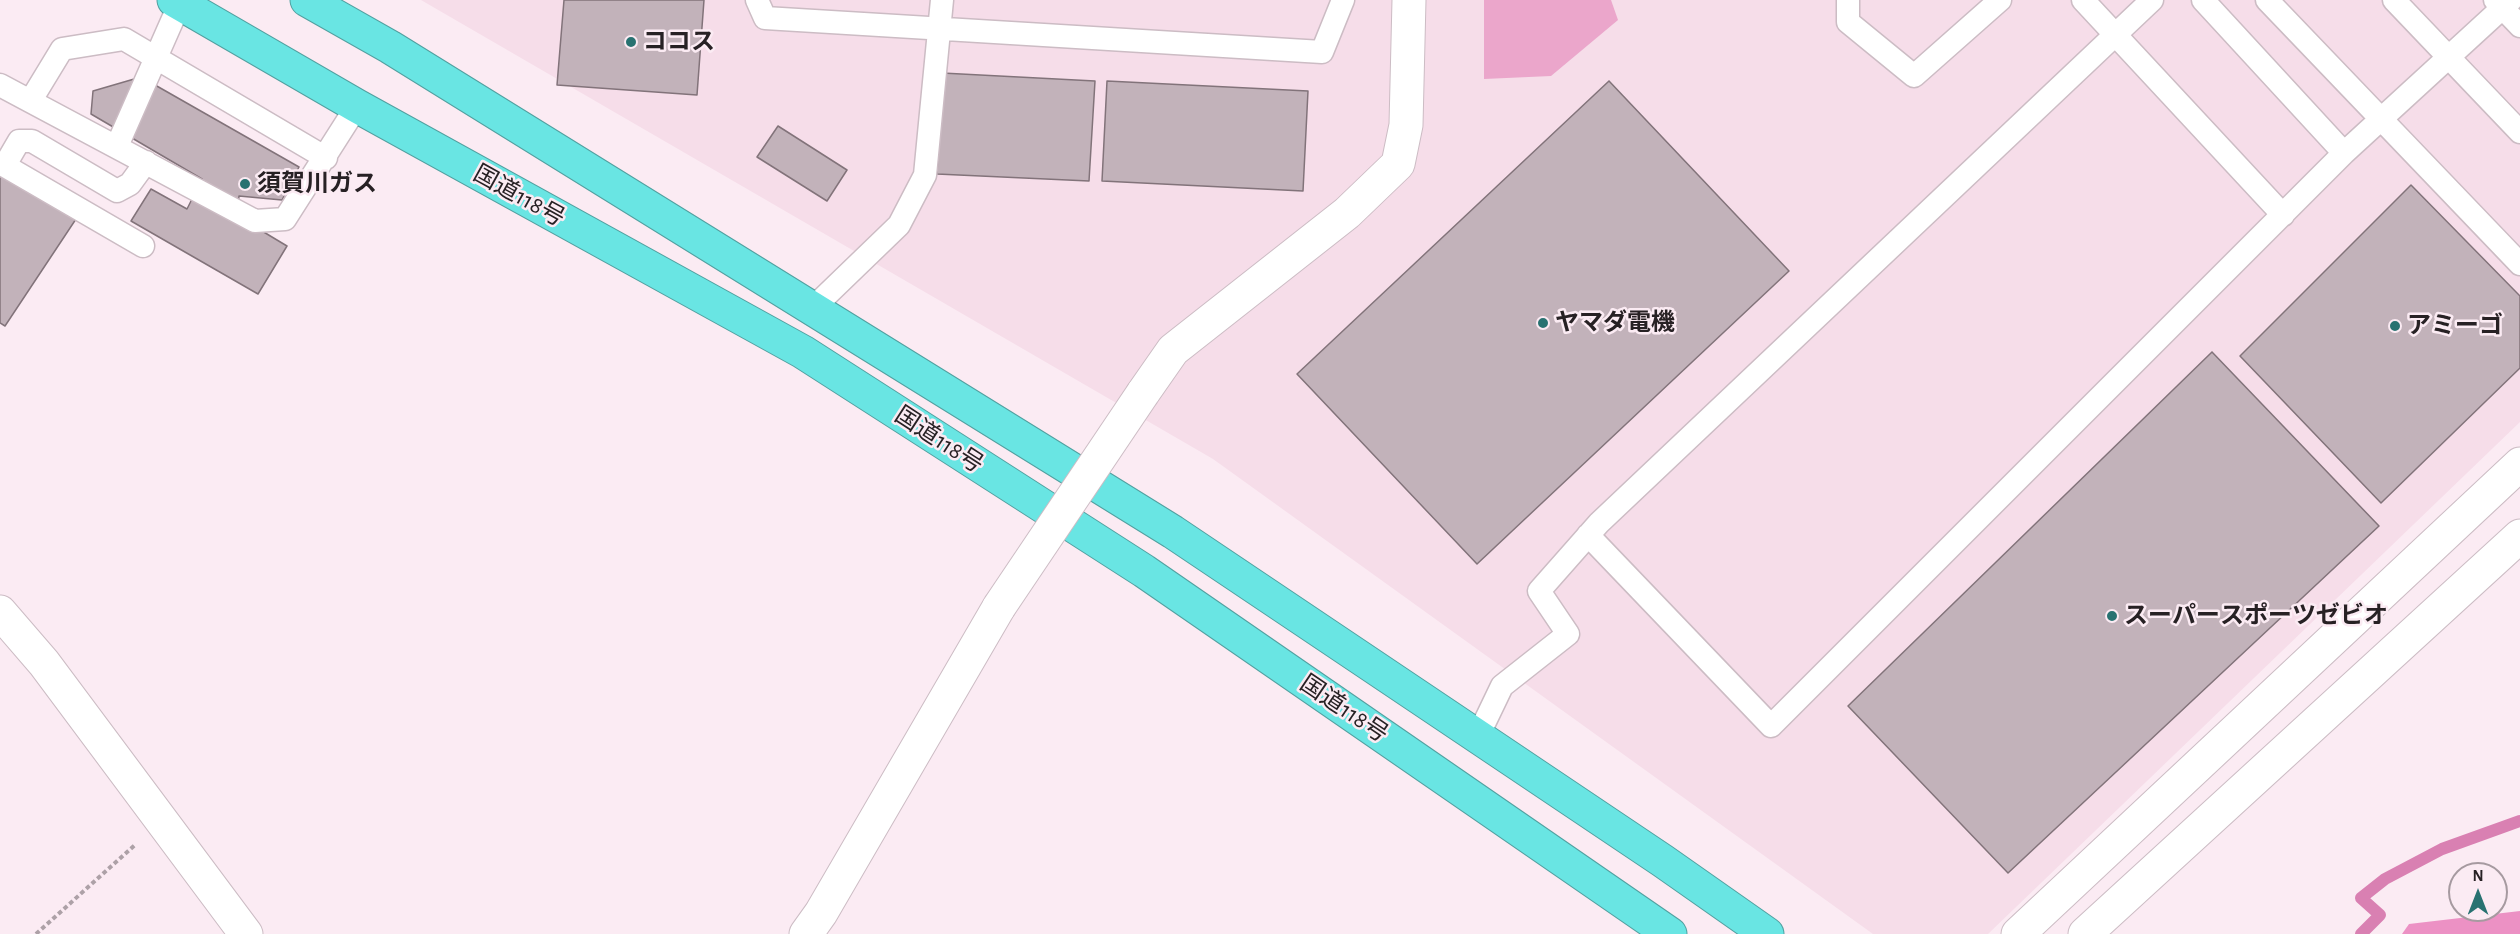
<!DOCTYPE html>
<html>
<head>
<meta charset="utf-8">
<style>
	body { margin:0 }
	#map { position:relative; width:2520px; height:934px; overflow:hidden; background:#fbebf3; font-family:"Alegreya Sans",sans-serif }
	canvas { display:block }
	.north { position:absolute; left:2448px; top:862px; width:60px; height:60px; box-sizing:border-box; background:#fbebf3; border:2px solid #a69aa0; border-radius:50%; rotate:0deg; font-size:16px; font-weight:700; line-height:24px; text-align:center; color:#272124 }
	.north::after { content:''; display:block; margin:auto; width:21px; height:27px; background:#287271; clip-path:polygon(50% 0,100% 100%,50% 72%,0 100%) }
</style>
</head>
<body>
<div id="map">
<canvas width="2520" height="934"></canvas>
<div class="north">N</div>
</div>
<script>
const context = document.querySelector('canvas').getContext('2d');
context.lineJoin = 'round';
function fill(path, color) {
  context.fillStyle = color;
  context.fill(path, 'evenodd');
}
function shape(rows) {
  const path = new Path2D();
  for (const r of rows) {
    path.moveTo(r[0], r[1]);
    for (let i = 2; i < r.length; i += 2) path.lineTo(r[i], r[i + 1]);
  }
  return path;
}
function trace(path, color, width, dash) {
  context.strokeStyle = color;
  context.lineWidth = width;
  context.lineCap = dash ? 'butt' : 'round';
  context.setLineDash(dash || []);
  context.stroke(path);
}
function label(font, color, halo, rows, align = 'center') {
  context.font = font + ' "Alegreya Sans","Noto Sans JP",sans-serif';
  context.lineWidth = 5;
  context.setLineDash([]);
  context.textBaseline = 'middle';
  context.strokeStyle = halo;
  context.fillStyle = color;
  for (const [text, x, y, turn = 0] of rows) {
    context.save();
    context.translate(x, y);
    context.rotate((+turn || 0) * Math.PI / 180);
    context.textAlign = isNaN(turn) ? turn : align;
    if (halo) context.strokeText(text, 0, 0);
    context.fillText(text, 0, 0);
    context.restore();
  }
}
const built = shape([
	[421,0,2520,0,2520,422,1988,934,1873,934,1213,459]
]);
const green = shape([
	[1484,0,1611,0,1618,20,1551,76,1484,79]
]);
const forest = shape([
	[2520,911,2520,934,2402,934,2409,924]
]);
const stream = shape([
	[2361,934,2380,915,2361,898,2385,879,2442,849,2520,821]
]);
const building = shape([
	[564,0,704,0,697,95,557,85,564,0],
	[942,73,1095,81,1089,181,937,174,942,73],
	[141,77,299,167,282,200,239,196,237,216,287,246,258,294,131,221,151,189,187,209,202,179,91,114,93,91,141,77],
	[1107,81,1308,91,1303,191,1102,181,1107,81],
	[1609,81,1789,271,1477,564,1297,374,1609,81],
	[778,126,847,170,827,201,757,157,778,126],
	[0,175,76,219,5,326,0,323,0,175],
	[2411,185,2520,296,2520,368,2381,503,2240,356,2411,185],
	[2212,352,2379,526,2008,873,1848,706,2212,352]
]);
const path = shape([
	[36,934,136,844]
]);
const lane = shape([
	[757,0,765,18,1322,52,1343,0],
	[1848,0,1848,22,1914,76,2000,0],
	[2083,0,2283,215],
	[2267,0,2520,264],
	[2394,0,2520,132],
	[2495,0,2520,26],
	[0,85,255,221,285,219,357,106],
	[31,100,62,49,124,39,326,158],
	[117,146,180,3],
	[2344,153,2511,0],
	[0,163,143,246],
	[5,165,19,141,32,141,117,191,130,184,146,162],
	[812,309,899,225,925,175,942,0],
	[1588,535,1771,726,2344,153,2203,0],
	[1478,736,1502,686,1568,634,1539,591,1599,523,2152,0]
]);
const street = shape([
	[1143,393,1173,350,1347,213,1398,164,1406,125,1409,0],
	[0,612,44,663,246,934],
	[806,934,821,913,999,607]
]);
const secondary = shape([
	[2018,934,2520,464],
	[2085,934,2520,536]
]);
const highway = shape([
	[174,0,357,106,803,352,1144,571,1670,934],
	[307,0,390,47,1173,532,1663,861,1767,934]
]);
const streetBridge = shape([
	[999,607,1143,393]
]);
const markers = [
	[631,42,6,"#287271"],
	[245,184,6,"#287271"],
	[1543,323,6,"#287271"],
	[2395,326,6,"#287271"],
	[2112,616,6,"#287271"]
];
const poiNames = [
	["ココス",643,42],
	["須賀川ガス",257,184],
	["ヤマダ電機",1555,323],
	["アミーゴ",2407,326],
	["スーパースポーツゼビオ",2124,616]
];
const streetNames = [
	["国道118号",519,196,29],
	["国道118号",939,440,33],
	["国道118号",1344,709,34]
];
fill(built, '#f6dde9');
fill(green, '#eba6cb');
fill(forest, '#ec91c4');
trace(stream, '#d980b2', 12);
fill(building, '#c2b2ba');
trace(building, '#82737a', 1.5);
trace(lane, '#ccbcc4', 25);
trace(street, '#ccbcc4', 35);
trace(secondary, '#ccbcc4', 35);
trace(highway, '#52a0a0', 35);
trace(path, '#ada1a7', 4, [4.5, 3]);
trace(lane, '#fff', 22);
trace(street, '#fff', 33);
trace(secondary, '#fff', 33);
trace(highway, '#69e5e3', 33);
trace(streetBridge, '#ccbcc4', 35, []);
trace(streetBridge, '#fff', 33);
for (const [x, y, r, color] of markers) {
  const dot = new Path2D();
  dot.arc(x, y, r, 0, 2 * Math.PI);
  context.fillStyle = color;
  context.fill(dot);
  trace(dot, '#fbebf3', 2);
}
label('bold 24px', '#272124', '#fbebf3', poiNames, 'left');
label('24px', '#272124', '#fbebf3', streetNames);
</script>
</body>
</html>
